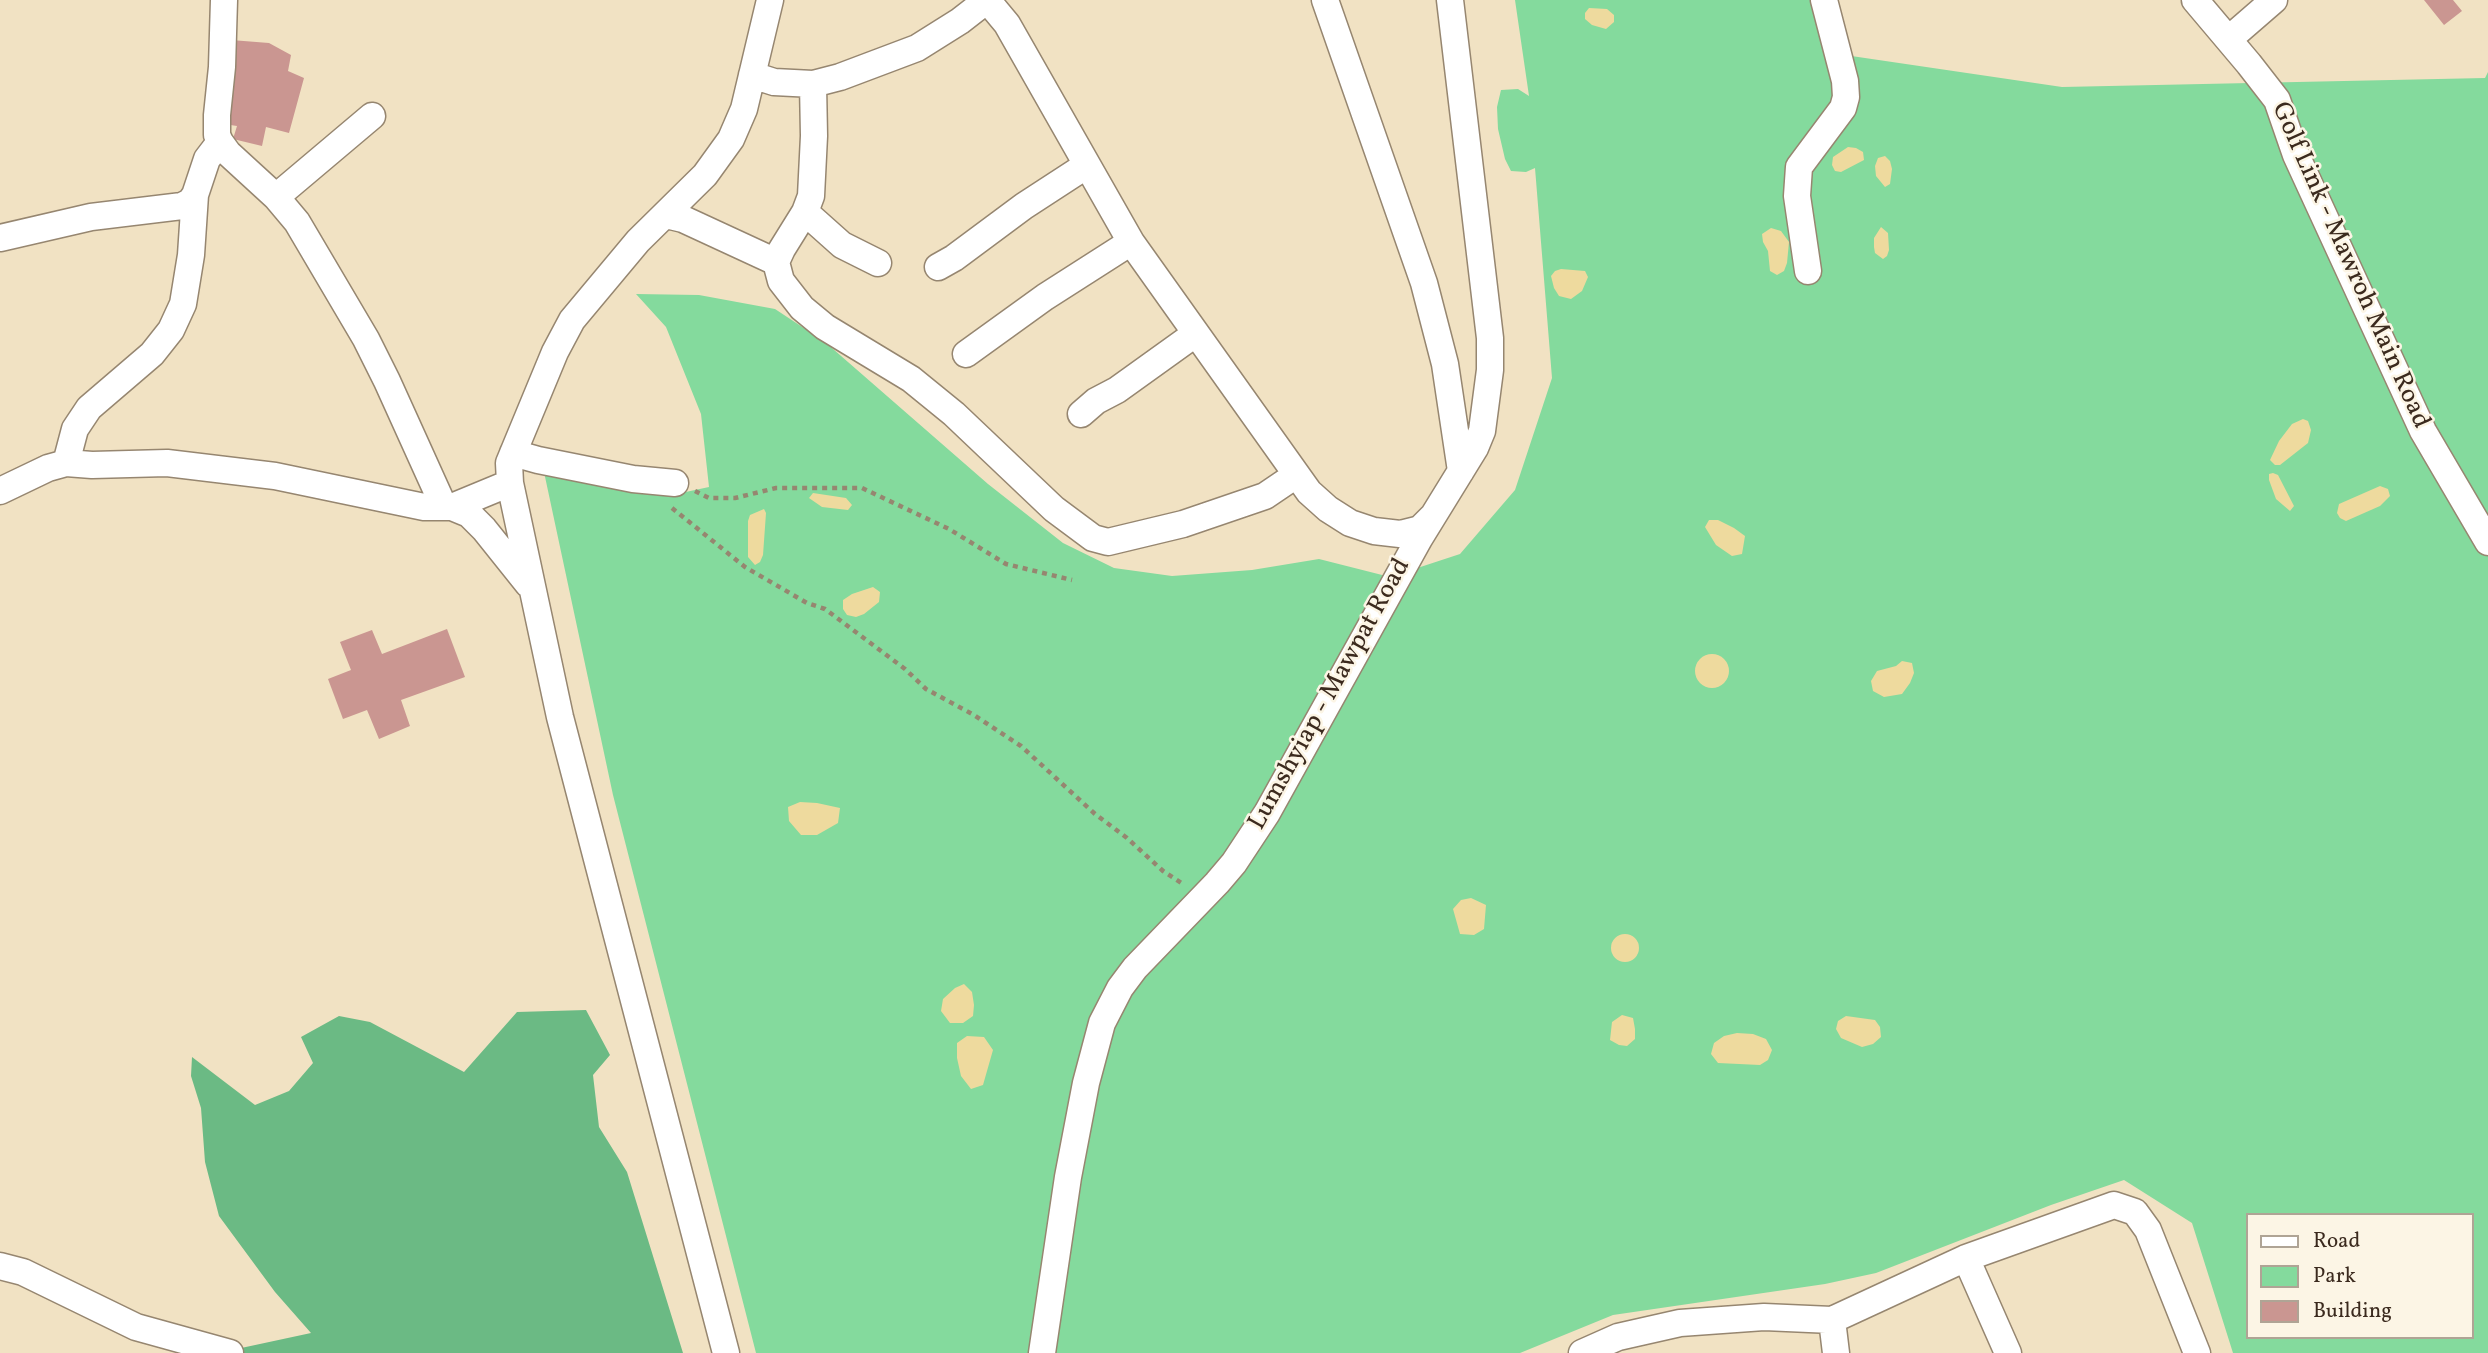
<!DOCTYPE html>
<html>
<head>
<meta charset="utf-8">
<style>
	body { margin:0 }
	#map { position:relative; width:2488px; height:1353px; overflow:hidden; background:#f1e2c3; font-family:Vollkorn,serif }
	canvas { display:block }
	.legend { position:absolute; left:2246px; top:1213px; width:228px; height:126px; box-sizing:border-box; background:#fcf5e5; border:2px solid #afa495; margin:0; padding:9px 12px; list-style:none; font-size:21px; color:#3b2a1e }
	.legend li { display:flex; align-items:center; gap:14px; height:35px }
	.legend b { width:35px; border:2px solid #afa495 }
</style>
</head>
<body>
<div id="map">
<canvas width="2488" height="1353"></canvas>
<ul class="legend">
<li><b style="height:9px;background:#fff"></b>Road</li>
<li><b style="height:19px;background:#84da9d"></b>Park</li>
<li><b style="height:19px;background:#ca9691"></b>Building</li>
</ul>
</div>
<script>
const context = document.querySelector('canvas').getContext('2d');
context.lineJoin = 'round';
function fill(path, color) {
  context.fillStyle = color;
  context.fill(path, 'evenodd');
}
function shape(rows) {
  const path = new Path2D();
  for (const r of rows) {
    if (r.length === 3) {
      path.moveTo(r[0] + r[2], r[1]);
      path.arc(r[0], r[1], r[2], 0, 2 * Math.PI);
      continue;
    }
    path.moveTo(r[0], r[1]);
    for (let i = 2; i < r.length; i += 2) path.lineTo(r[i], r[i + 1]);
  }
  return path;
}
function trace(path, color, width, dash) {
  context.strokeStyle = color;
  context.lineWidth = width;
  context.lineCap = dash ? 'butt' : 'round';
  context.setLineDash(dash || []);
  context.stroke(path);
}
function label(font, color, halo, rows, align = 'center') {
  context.font = font + ' Vollkorn,serif';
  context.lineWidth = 5;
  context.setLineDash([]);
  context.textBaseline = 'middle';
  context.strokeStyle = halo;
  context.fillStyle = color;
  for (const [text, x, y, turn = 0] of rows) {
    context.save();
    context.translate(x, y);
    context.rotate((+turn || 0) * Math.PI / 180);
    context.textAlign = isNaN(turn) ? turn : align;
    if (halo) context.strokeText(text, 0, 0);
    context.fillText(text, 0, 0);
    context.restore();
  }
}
const green = shape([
	[1515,0,1817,0,1831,53,2062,87,2485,78,2488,72,2488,1353,2233,1353,2192,1223,2124,1180,2051,1205,1876,1273,1825,1284,1613,1315,1520,1353,756,1353,613,795,544,472,681,493,709,487,701,414,666,327,636,294,699,295,775,309,825,342,988,484,1063,543,1114,568,1172,576,1252,570,1319,559,1390,577,1460,554,1515,490,1552,378,1535,168,1526,172,1511,171,1505,159,1498,129,1497,107,1501,90,1518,89,1529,96],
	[2248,1215,2472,1215,2472,1337,2248,1337]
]);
const forest = shape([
	[586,1010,610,1055,593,1075,599,1127,627,1172,683,1353,218,1353,311,1333,275,1292,219,1216,205,1162,201,1108,191,1076,192,1057,255,1105,289,1091,313,1063,301,1037,339,1016,370,1022,464,1072,517,1012]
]);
const sand = shape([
	[1589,8,1607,9,1614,15,1614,22,1606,29,1592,25,1585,19,1585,13],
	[1848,147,1856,148,1863,152,1864,160,1841,172,1835,171,1832,165,1833,157],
	[1885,156,1890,161,1892,169,1890,184,1885,187,1876,176,1875,166,1878,158],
	[1881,227,1888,233,1889,250,1887,256,1883,259,1875,253,1874,247,1874,238],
	[1771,228,1781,231,1789,242,1787,263,1784,271,1777,275,1770,271,1768,251,1763,242,1762,234],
	[1561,269,1585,271,1588,277,1582,291,1571,299,1559,296,1554,288,1551,276,1555,271],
	[2303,419,2308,421,2311,430,2308,443,2280,465,2275,465,2270,460,2279,441,2292,424],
	[2273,473,2278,475,2294,506,2290,511,2276,499,2269,480,2269,474],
	[2380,486,2388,489,2390,496,2380,506,2346,521,2340,518,2337,513,2339,504],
	[813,493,846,498,852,505,848,510,822,507,809,498],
	[764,509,766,513,763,555,760,562,755,565,748,557,748,521,750,515],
	[1709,520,1718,520,1734,528,1745,536,1742,554,1732,556,1716,545,1705,527],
	[873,587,880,592,879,602,864,614,856,617,847,615,843,609,843,600,852,594],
	[1712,671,17],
	[1902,661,1912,663,1914,673,1910,683,1902,694,1884,697,1873,691,1871,681,1877,671,1896,666],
	[800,802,817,803,840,808,838,823,817,835,801,835,789,821,788,807],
	[1471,898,1486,905,1484,929,1474,935,1460,934,1453,909,1461,900],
	[1625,948,14],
	[964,984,972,992,974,1005,973,1016,963,1023,950,1023,941,1011,943,999,955,988],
	[1622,1015,1633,1018,1635,1029,1635,1039,1627,1046,1619,1045,1610,1040,1612,1022],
	[1846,1016,1875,1020,1880,1027,1881,1037,1873,1044,1862,1047,1841,1038,1836,1029,1838,1021],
	[1737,1033,1753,1034,1766,1039,1772,1050,1768,1060,1760,1065,1718,1063,1711,1054,1714,1043,1724,1036],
	[967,1036,984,1037,993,1050,983,1085,971,1089,961,1076,957,1058,957,1043]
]);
const building = shape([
	[2424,0,2453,0,2462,11,2444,25],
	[231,40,269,43,291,55,288,71,304,78,289,133,266,127,262,146,233,139,237,126,224,124],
	[447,629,465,677,401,700,410,726,379,739,367,710,343,719,328,679,351,670,340,642,372,630,382,654]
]);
const path = shape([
	[695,491,709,498,735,498,776,488,862,488,949,529,1006,564,1072,580],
	[672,508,745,567,807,603,825,609,905,669,926,689,974,715,1021,746,1095,814,1127,838,1163,871,1183,884]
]);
const minor = shape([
	[224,0,222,67,217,115,217,135,220,142,228,153,276,197,297,222,366,339,387,381,444,507],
	[987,0,1007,24,1131,242,1309,492,1328,509,1350,523,1374,531,1400,534,1420,529,1432,517],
	[1325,0,1424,283,1445,364,1461,471],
	[2195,0,2249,64,2277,100,2296,155,2423,431,2488,542],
	[2229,39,2274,0],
	[752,75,774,82,813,84,840,77,917,48,960,21,987,0],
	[813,84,814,136,811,196,805,212,782,249,776,262,781,281,802,308,825,327,911,379,954,414,1054,509,1093,538,1108,542,1183,524,1265,496,1296,475],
	[276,197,372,116],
	[805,212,842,245,878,263],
	[666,215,683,219,776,262],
	[0,238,91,217,182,206,190,202,195,195,207,159,220,142],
	[938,267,954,258,1024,206,1087,165],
	[1808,271,1797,196,1799,167,1843,108,1846,97,1845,81,1824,0],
	[966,354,1045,297,1131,242],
	[1081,414,1096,401,1117,390,1195,334],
	[513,453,538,460,633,479,675,483],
	[66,463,75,429,89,408,152,354,171,330,183,304,191,255,195,195],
	[0,491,48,468,66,463,92,465,167,463,275,476,424,507,452,507,469,514,484,529,528,584],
	[452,507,510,483],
	[1966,1258,2008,1353],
	[0,1266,23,1272,136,1327,230,1353],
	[1832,1320,1836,1353],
	[726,1353,560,717,510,483,509,463,555,352,572,320,638,241,705,175,731,139,744,109,770,0],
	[1042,1353,1068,1177,1086,1083,1102,1023,1120,988,1135,968,1217,883,1234,863,1267,813,1419,539,1475,448,1482,431,1490,370,1490,338,1450,0],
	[1582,1353,1618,1337,1680,1323,1764,1317,1832,1320,1966,1258,2114,1205,2135,1212,2148,1230,2197,1353]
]);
const streetNames = [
	["Golf Link - Mawroh Main Road",2349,266,66],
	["Lumshyiap - Mawpat Road",1331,695,-61]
];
fill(green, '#84da9d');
fill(forest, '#6bba84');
fill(sand, '#eeda9e');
fill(building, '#ca9691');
trace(minor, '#968670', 29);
trace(path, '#968670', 4.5, [5, 5]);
trace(minor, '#fff', 26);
label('26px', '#3b2a1e', '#fcf5e5', streetNames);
</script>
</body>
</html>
